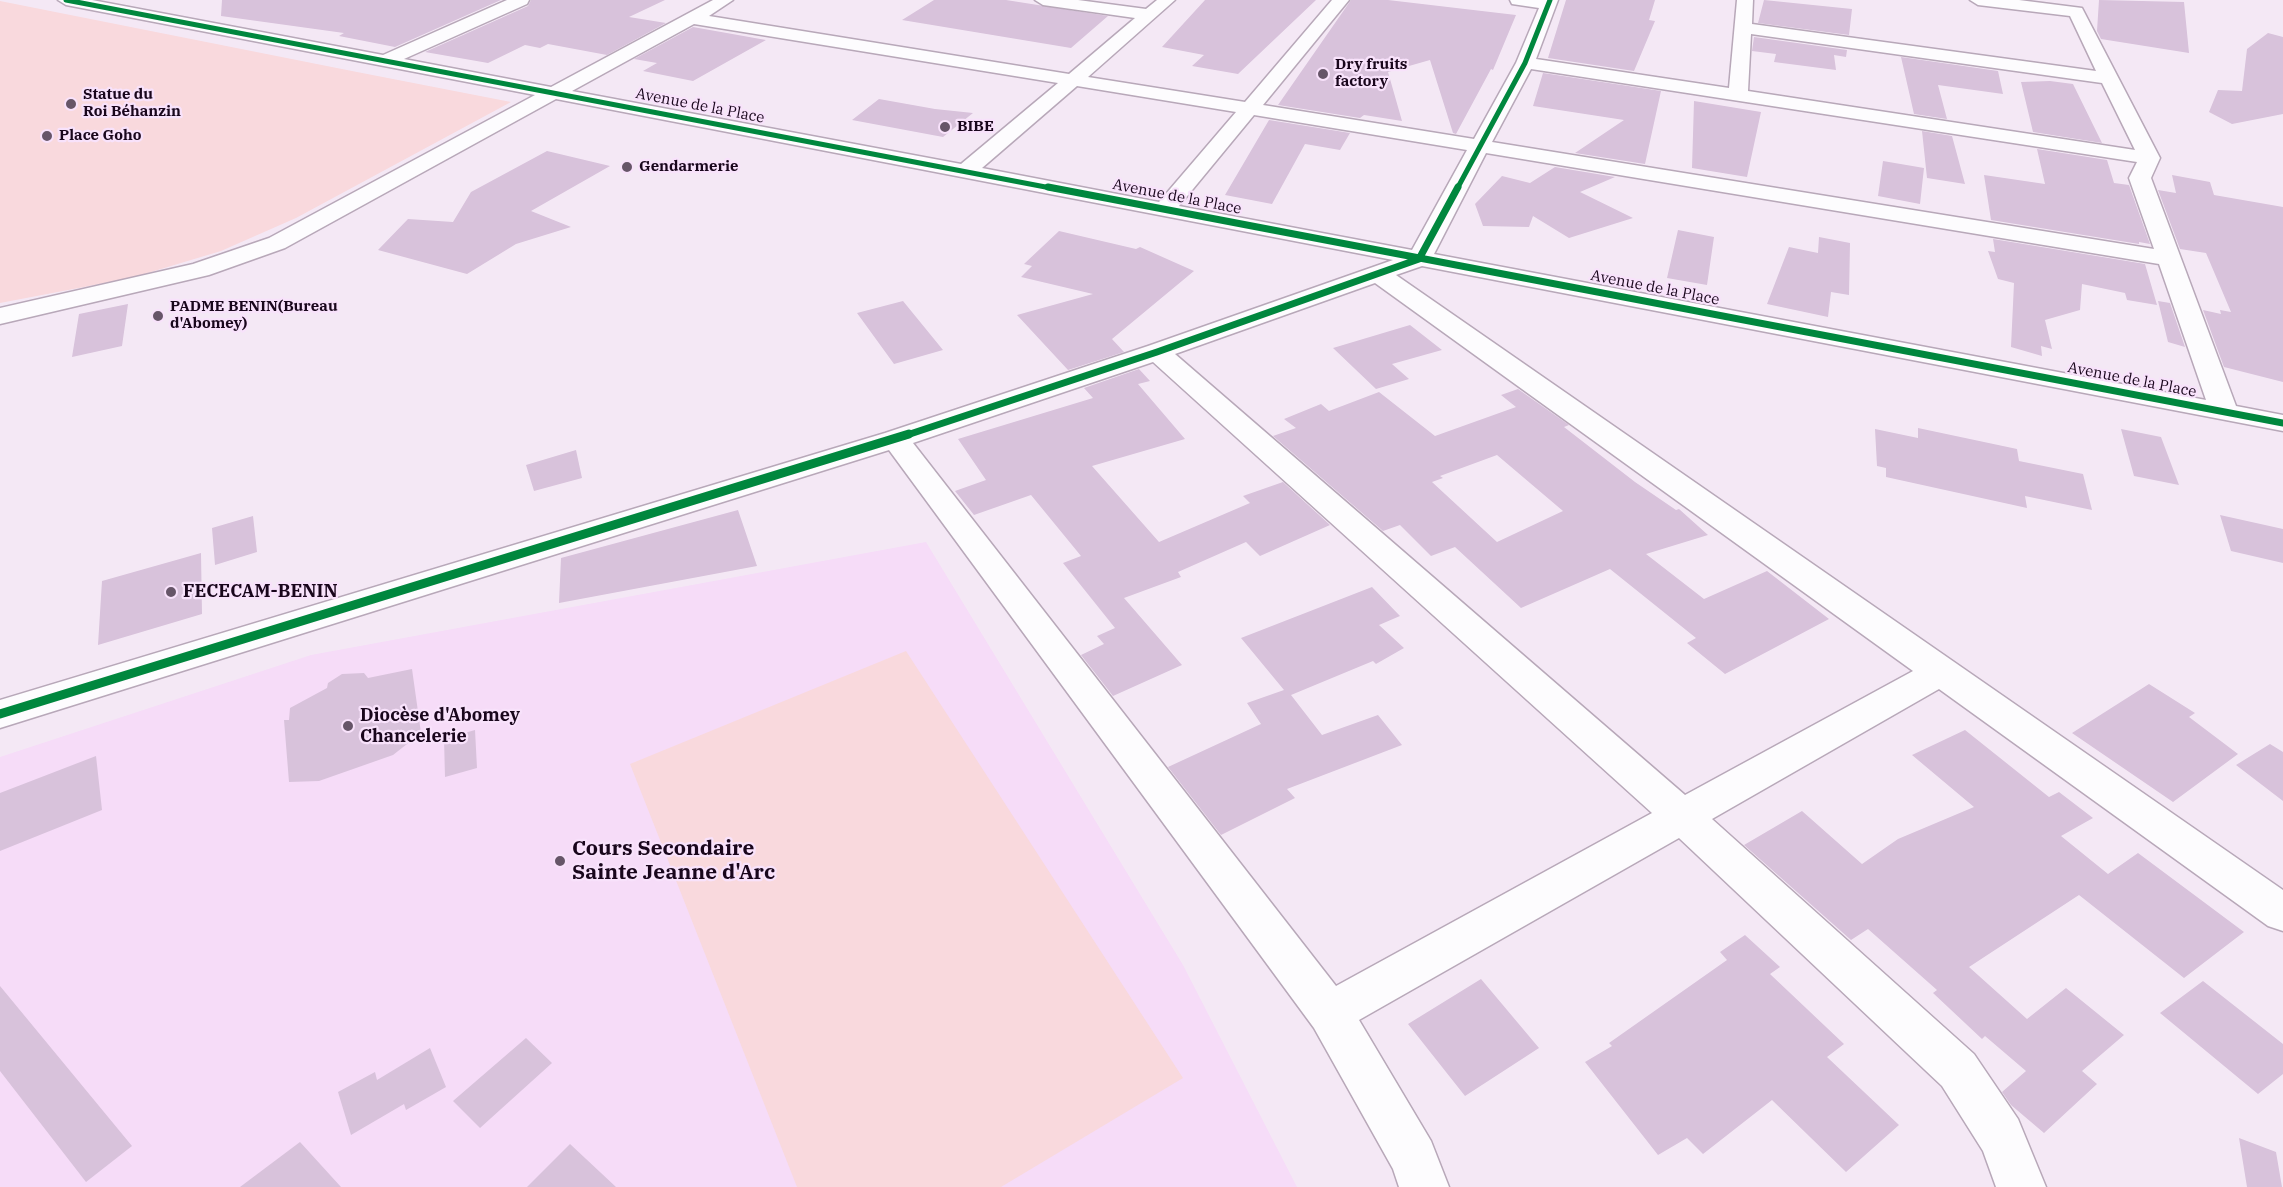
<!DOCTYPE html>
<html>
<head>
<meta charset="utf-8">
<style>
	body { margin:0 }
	canvas { display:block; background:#f4e8f5 }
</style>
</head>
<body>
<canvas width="2283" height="1187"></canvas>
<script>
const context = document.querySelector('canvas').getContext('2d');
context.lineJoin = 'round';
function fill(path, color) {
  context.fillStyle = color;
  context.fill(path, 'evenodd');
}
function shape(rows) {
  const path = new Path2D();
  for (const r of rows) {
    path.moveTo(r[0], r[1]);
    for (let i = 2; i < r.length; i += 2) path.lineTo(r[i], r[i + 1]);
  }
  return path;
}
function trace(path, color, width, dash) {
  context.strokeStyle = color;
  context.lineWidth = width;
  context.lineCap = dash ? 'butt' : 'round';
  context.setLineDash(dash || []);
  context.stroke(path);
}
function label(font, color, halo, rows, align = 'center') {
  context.font = font + ' "IBM Plex Serif",serif';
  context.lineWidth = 4.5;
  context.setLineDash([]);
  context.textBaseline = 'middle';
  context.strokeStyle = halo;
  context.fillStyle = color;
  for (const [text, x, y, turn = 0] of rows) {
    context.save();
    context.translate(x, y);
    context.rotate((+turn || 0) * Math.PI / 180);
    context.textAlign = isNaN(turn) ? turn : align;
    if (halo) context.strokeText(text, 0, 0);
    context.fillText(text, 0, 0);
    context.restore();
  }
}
const built = shape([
	[926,542,1183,965,1297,1187,0,1187,0,757,311,655]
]);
const green = shape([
	[0,1,357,72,511,102,296,218,221,251,131,278,0,303],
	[906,651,1183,1078,1001,1187,797,1187,630,764]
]);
const building = shape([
	[222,0,501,0,395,47,339,36,344,33,221,16],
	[531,0,665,0,629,17,666,23,607,55,548,44,540,48,525,45,488,63,425,52,528,6],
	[934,0,1006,0,1108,16,1071,48,902,20],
	[1205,0,1316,0,1238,74,1192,66,1204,55,1162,47],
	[1351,0,1388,0,1516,15,1493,70,1491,69,1456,134,1453,133,1430,60,1388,72,1402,121,1364,115,1360,118,1278,105],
	[1566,0,1655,0,1649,20,1655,21,1634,71,1548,58],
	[1764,0,1852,9,1849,35,1758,23],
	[2099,0,2184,2,2189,53,2101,39,2097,31],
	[693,27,766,40,693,81,643,71,657,63,634,59],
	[2268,33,2283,37,2283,114,2232,124,2209,112,2218,90,2242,91,2247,49],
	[1754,37,1847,50,1846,57,1834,55,1836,70,1774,62,1776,54,1752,51],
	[1901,57,1998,71,2003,94,1938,85,1947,119,1914,114],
	[1543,73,1661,91,1645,164,1575,153,1624,120,1533,106],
	[2050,81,2073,84,2102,143,2033,132,2021,82],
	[879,99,935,109,973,113,943,137,852,120],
	[1694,101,1761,112,1747,177,1692,168],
	[1269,120,1350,133,1340,150,1305,144,1272,204,1225,195],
	[1922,131,1952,136,1965,184,1927,178],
	[2037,149,2107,160,2114,183,2129,185,2150,244,2139,242,2139,244,1991,220,1984,175,2045,184],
	[547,151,610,166,531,211,571,227,516,244,467,274,378,250,408,219,453,222,471,192],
	[1883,161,1924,168,1920,204,1878,196],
	[1555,167,1615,177,1580,192,1633,218,1569,238,1533,216,1529,227,1483,226,1475,204,1502,176,1530,183],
	[2172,175,2210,182,2214,195,2283,207,2283,382,2224,367,2203,310,2221,314,2220,310,2231,312,2206,253,2180,249,2158,190,2176,193],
	[1678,230,1714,237,1707,285,1667,278],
	[1059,231,1136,249,1140,247,1194,271,1112,339,1124,352,1068,370,1017,315,1093,294,1021,277,1032,266,1024,264],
	[1819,237,1850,243,1849,295,1831,292,1828,317,1767,304,1789,247,1818,253],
	[1993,239,2145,264,2157,305,2127,300,2125,293,2082,284,2080,310,2045,320,2052,349,2041,346,2042,356,2011,347,2014,283,1998,279,1988,251,1995,252],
	[903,301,943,350,894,364,857,313],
	[2158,301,2170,303,2185,347,2168,342],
	[128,304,122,346,72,357,79,314],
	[1410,325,1442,350,1392,364,1409,379,1376,389,1333,348],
	[1139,369,1150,381,1138,384,1185,439,1092,466,1159,542,1250,503,1243,496,1283,482,1330,525,1260,556,1246,542,1178,572,1181,577,1124,598,1182,665,1113,696,1081,655,1104,644,1097,636,1115,628,1063,563,1081,556,1031,495,974,515,955,491,986,480,958,439,1093,398,1084,388],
	[1518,389,1569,425,1564,427,1635,482,1676,510,1679,509,1708,535,1646,554,1704,599,1767,571,1829,619,1725,674,1687,643,1696,638,1610,569,1521,608,1455,547,1431,556,1400,525,1383,531,1273,436,1296,428,1284,419,1321,404,1329,411,1379,392,1435,436,1516,407,1501,395],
	[1497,455,1563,511,1497,542,1432,482,1443,478,1440,476],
	[1918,428,2017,449,2019,461,2083,474,2092,510,2025,496,2027,508,1886,477,1886,468,1877,466,1875,429,1918,438],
	[2121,429,2161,437,2179,485,2134,476],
	[576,450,582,478,534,491,526,465],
	[738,510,757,566,559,603,561,558],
	[2220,515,2283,529,2283,563,2231,551],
	[253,516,257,552,215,565,212,528],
	[201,553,202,614,98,645,102,581],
	[1372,587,1400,616,1379,625,1404,648,1376,664,1373,661,1291,695,1322,735,1378,715,1402,745,1287,789,1295,798,1221,835,1168,767,1261,724,1247,703,1284,690,1241,638],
	[412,669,421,733,393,755,319,781,289,782,284,720,289,720,290,708,327,688,328,683,342,674,364,673,368,678],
	[2149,684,2195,713,2189,717,2238,754,2173,802,2072,733],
	[475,730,477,768,445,777,444,739],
	[1965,730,2049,797,2059,792,2093,818,2061,836,2108,874,2138,853,2244,932,2184,978,2079,895,1969,967,2027,1019,2066,988,2124,1035,2082,1071,2097,1084,2044,1133,2011,1105,2002,1092,2026,1071,1985,1036,1982,1039,1933,993,1937,990,1868,929,1851,940,1744,845,1802,811,1862,864,1898,839,1974,807,1912,755],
	[2270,744,2283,752,2283,801,2236,765],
	[96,756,102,810,0,851,0,793],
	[1745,935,1780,967,1770,974,1844,1044,1827,1057,1899,1125,1846,1172,1772,1100,1703,1154,1687,1138,1658,1155,1585,1062,1612,1046,1609,1043,1727,960,1720,952],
	[1481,979,1539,1048,1465,1096,1408,1024],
	[2203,981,2283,1044,2283,1074,2258,1094,2160,1013],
	[0,986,132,1146,86,1182,0,1071],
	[526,1038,552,1063,480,1128,453,1101],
	[430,1048,446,1087,406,1110,404,1104,351,1135,338,1092,375,1072,377,1080],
	[2239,1138,2276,1152,2282,1187,2247,1187],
	[300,1142,341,1187,240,1187],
	[570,1144,616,1187,527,1187]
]);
const minor = shape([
	[58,0,92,0,383,55,507,0,529,0,527,4,404,59,551,87,713,0,733,0,709,16,1069,74,1135,18,1043,5,1035,0,1078,0,1146,9,1157,0,1175,0,1088,77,1245,102,1332,0,1349,0,1263,105,1474,139,1516,63,1539,8,1512,4,1510,0,1558,0,1536,59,1729,88,1737,0,1753,0,1752,24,2096,71,2070,16,1978,5,1970,0,2019,0,2082,8,2160,158,2151,178,2236,406,2283,415,2283,431,1422,266,1396,275,2283,890,2283,931,2268,926,1939,689,1712,819,1974,1054,2018,1119,2046,1187,1996,1187,1983,1151,1942,1086,1679,838,1359,1020,1431,1141,1449,1187,1399,1187,1393,1169,1314,1028,889,450,0,728,0,700,885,433,1148,346,1393,260,556,99,285,248,209,275,0,324,0,308,193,264,269,238,535,95,66,5,58,0],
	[694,24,1058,83,961,164,572,91,694,24],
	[1751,34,2102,83,2135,150,1748,91,1751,34],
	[1531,69,2137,162,2129,178,2154,249,1492,142,1531,69],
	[1077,86,1236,112,1159,202,982,168,1077,86],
	[1254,115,1467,150,1412,250,1179,206,1254,115],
	[1486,153,2159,264,2206,400,1434,254,1486,153],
	[1375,283,1913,671,1685,795,1175,354,1375,283],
	[1153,362,1652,813,1336,986,913,443,1153,362]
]);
const cyclewayFar2 = shape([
	[66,0,1056,189],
	[1457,189,1525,63,1550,0]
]);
const cyclewayFar1 = shape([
	[1048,187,2283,423],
	[904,436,1157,352,1419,259,1458,187]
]);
const cycleway = shape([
	[0,714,909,434]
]);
const markers = [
	[1323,74,6,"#665568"],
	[71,104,6,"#665568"],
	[945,127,6,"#665568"],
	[47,136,6,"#665568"],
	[627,167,6,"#665568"],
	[158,316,6,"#665568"],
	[171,592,6,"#665568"],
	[348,726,6,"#665568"],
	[560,861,6,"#665568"]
];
const farPoinames = [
	["Dry fruits",1335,65],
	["factory",1335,82],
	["Statue du",83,95],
	["Roi Béhanzin",83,112],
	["BIBE",957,127],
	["Place Goho",59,136],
	["Gendarmerie",639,167],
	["PADME BENIN(Bureau",170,307],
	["d'Abomey)",170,324]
];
const farStreetnames = [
	["Avenue de la Place",700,106,11],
	["Avenue de la Place",1177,197,11],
	["Avenue de la Place",1655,288,11],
	["Avenue de la Place",2132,380,11]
];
const poiNames = [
	["FECECAM-BENIN",183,592],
	["Diocèse d'Abomey",360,716],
	["Chancelerie",360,737]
];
const nearPoinames = [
	["Cours Secondaire",572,849],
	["Sainte Jeanne d'Arc",572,873]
];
fill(built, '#f6dcf8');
fill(green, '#f9d9dd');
fill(building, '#d8c2db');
trace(minor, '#b8a8b9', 3);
fill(minor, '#fdfcfe');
trace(cyclewayFar2, '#00873e', 5);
trace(cyclewayFar1, '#00873e', 7);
trace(cycleway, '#00873e', 9);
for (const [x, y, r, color] of markers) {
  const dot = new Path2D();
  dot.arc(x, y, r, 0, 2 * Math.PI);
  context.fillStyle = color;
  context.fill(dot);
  trace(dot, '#f8e2fb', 2);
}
label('bold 15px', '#19061c', '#f8e2fb', farPoinames, 'left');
label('15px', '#19061c', '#f8e2fb', farStreetnames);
label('bold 18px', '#19061c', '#f8e2fb', poiNames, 'left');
label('bold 21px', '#19061c', '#f8e2fb', nearPoinames, 'left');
</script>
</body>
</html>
